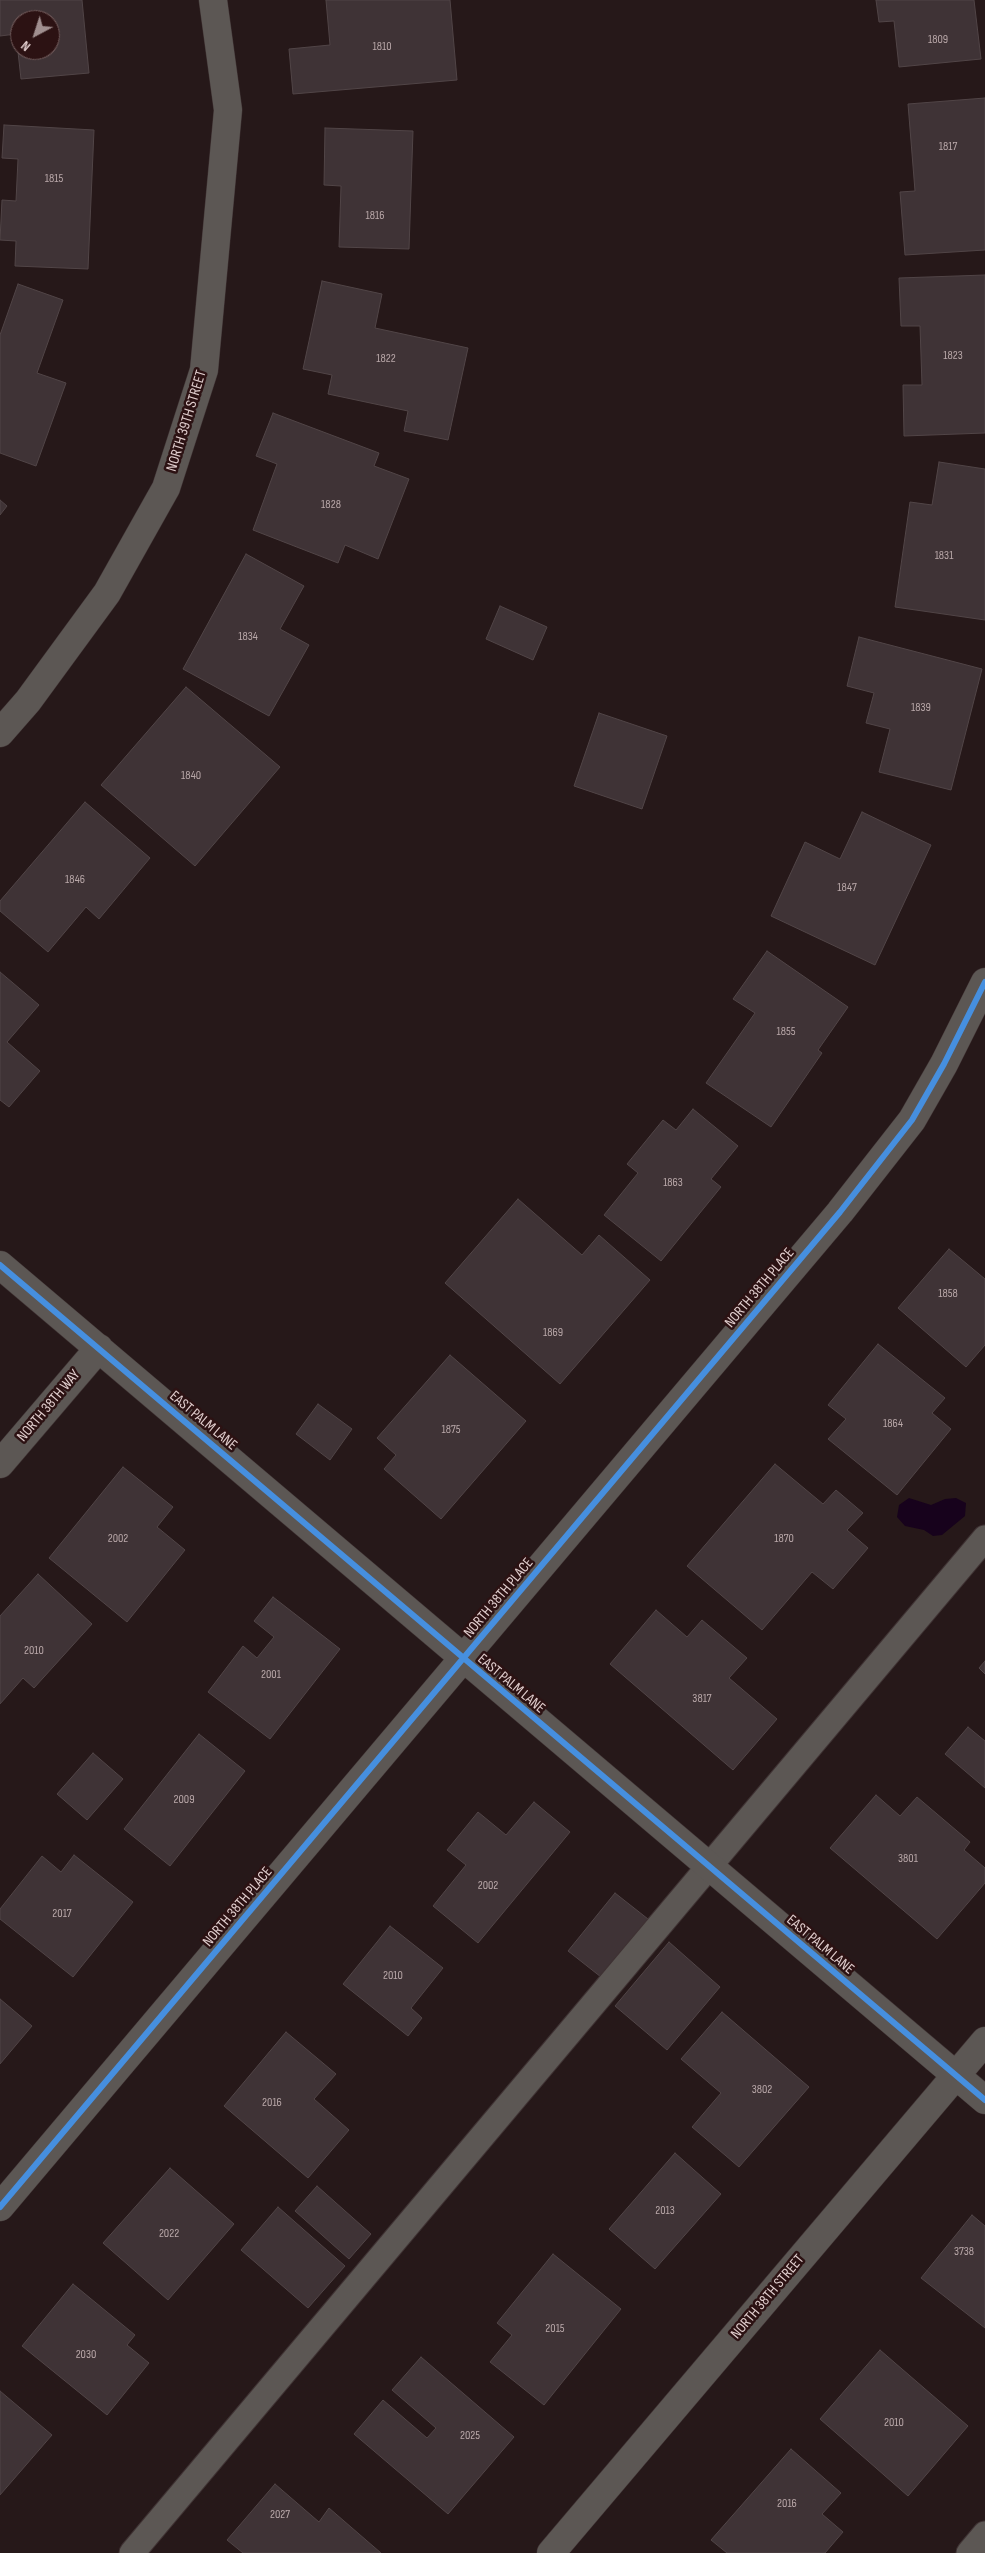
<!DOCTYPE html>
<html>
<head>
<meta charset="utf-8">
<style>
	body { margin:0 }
	#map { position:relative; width:985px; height:2553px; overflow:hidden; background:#261819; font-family:"Sofia Sans Condensed",sans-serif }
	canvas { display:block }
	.north { position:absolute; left:10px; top:10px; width:50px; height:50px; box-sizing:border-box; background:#2c1213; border:1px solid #755e5e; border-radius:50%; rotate:220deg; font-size:14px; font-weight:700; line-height:20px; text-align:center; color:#e2cfcf }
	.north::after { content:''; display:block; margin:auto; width:18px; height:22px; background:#a08f8f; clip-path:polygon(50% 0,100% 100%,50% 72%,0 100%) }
</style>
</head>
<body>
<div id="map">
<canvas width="985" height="2553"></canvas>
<div class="north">N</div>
</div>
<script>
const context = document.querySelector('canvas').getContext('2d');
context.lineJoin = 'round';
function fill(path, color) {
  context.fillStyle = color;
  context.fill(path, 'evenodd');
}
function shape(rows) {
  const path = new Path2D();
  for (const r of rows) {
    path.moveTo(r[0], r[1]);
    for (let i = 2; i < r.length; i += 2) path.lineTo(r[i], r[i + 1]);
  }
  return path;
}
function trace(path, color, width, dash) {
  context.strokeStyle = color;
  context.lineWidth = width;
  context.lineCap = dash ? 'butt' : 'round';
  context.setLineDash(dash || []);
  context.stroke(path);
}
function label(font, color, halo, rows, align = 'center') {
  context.font = font + ' "Sofia Sans Condensed",sans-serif';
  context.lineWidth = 5;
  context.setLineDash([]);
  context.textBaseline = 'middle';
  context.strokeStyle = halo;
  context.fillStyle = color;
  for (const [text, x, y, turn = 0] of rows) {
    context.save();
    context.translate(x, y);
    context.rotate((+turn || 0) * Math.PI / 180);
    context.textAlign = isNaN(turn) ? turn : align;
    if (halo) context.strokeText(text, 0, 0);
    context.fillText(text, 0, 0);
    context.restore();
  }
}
const water = shape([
	[909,1498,931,1505,945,1499,956,1498,966,1503,965,1516,942,1535,933,1536,924,1530,905,1526,897,1517,899,1505]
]);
const building = shape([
	[0,0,82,0,89,73,21,79,16,34,0,36,0,0],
	[20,20,50,20,50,50,20,50,20,20],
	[326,0,450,0,457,80,293,94,289,49,330,45,326,0],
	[876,0,974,0,981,59,899,67,894,21,879,22,876,0],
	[985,98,985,250,905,255,900,192,915,191,908,104,985,98],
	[4,125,94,130,88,269,15,266,16,241,0,240,2,200,16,201,18,159,2,158,4,125],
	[325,128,413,131,409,249,339,247,341,186,324,185,325,128],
	[985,275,985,433,904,436,903,385,922,385,920,326,901,326,899,278,985,275],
	[322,281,382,294,375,328,468,348,448,440,404,431,408,411,328,394,332,375,303,369,322,281],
	[18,284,63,300,37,373,66,383,36,466,0,453,0,335,18,284],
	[273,413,379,453,374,466,409,479,378,559,345,545,338,563,253,530,277,464,256,456,273,413],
	[939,462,985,469,985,620,895,607,910,502,932,505,939,462],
	[0,500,7,506,0,515,0,500],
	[246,554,304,586,280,629,309,645,269,716,183,669,246,554],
	[500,606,547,627,533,660,486,639,500,606],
	[859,637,982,669,951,790,879,772,890,729,866,723,874,693,847,686,859,637],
	[186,687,280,767,195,866,101,785,186,687],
	[599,713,667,736,642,809,574,786,599,713],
	[85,802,150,858,99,919,86,907,48,952,0,911,0,901,85,802],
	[862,812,931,845,875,965,771,916,805,842,840,859,862,812],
	[767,951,848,1007,818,1050,822,1053,771,1127,706,1083,755,1013,733,999,767,951],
	[0,972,39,1005,7,1042,40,1071,9,1107,0,1100,0,972],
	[693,1109,738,1146,711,1179,721,1187,661,1261,604,1215,638,1173,627,1164,663,1120,676,1130,693,1109],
	[518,1199,582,1255,599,1235,650,1280,560,1384,445,1283,518,1199],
	[949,1249,985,1279,985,1345,966,1367,898,1308,949,1249],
	[878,1344,945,1398,932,1413,951,1429,897,1495,828,1439,846,1419,828,1405,878,1344],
	[450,1355,526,1421,441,1519,384,1469,396,1455,377,1438,450,1355],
	[318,1404,352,1429,330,1460,296,1434,318,1404],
	[775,1464,823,1504,836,1490,863,1513,847,1530,868,1548,833,1589,812,1572,762,1630,687,1566,775,1464],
	[123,1467,173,1507,157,1527,185,1550,127,1622,49,1558,123,1467],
	[38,1574,92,1624,34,1688,23,1678,0,1704,0,1616,38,1574],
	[273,1597,340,1649,270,1739,208,1692,243,1646,257,1658,274,1637,254,1621,273,1597],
	[656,1610,687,1637,702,1620,747,1658,729,1678,777,1719,733,1770,610,1664,656,1610],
	[985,1661,985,1674,979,1668,985,1661],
	[968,1727,985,1741,985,1788,945,1754,968,1727],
	[199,1734,245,1771,170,1866,124,1829,199,1734],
	[93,1753,123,1779,87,1820,57,1794,93,1753],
	[876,1795,900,1816,917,1797,970,1842,964,1850,985,1868,985,1883,937,1939,830,1848,876,1795],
	[534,1802,570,1832,478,1943,433,1906,466,1865,447,1850,478,1812,506,1835,534,1802],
	[74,1855,133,1902,73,1977,0,1919,0,1909,42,1856,61,1872,74,1855],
	[615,1893,648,1919,601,1977,568,1951,615,1893],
	[390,1926,443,1968,411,2008,422,2018,408,2036,343,1984,390,1926],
	[669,1942,720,1987,667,2050,615,2006,669,1942],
	[0,1999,32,2026,0,2064,0,1999],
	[722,2012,809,2087,739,2167,692,2127,721,2093,681,2059,722,2012],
	[286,2032,336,2074,314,2099,349,2130,308,2178,224,2106,286,2032],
	[675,2153,721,2194,655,2269,609,2229,675,2153],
	[170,2168,234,2224,168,2300,103,2243,170,2168],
	[317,2186,371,2234,349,2259,295,2211,317,2186],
	[278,2207,345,2266,308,2308,241,2250,278,2207],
	[972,2215,985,2226,985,2328,921,2278,972,2215],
	[553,2254,621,2309,544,2405,490,2362,512,2335,497,2323,553,2254],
	[73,2284,135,2335,127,2345,149,2363,107,2415,22,2346,73,2284],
	[880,2350,968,2426,908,2496,820,2419,880,2350],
	[421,2357,514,2437,448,2514,354,2434,383,2400,427,2438,436,2428,392,2390,421,2357],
	[0,2391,52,2435,0,2495,0,2391],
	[791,2449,841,2493,822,2514,843,2532,825,2553,727,2553,711,2540,791,2449],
	[275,2484,319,2522,329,2508,381,2553,243,2553,227,2540,275,2484]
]);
const lane = shape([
	[132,2553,985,1538],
	[969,2553,985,2534]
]);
const street = shape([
	[0,733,28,701,107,593,166,488,204,370,228,110,213,0],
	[0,1265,985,2100],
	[0,1464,99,1348],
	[0,2207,840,1212,912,1120,944,1064,985,982],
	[551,2553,985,2041]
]);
const cycleway = shape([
	[0,1265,985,2100],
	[0,2207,840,1212,912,1120,944,1064,985,982]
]);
const numberNames = [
	["1809",938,40],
	["1810",382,47],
	["1817",948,147],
	["1815",54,179],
	["1816",375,216],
	["1823",953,356],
	["1822",386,359],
	["1828",331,505],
	["1831",944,556],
	["1834",248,637],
	["1839",921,708],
	["1840",191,776],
	["1846",75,880],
	["1847",847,888],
	["1855",786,1032],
	["1863",673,1183],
	["1858",948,1294],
	["1869",553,1333],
	["1864",893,1424],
	["1875",451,1430],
	["2002",118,1539],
	["1870",784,1539],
	["2010",34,1651],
	["2001",271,1675],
	["3817",702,1699],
	["2009",184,1800],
	["3801",908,1859],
	["2002",488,1886],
	["2017",62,1914],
	["2010",393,1976],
	["3802",762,2090],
	["2016",272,2103],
	["2013",665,2211],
	["2022",169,2234],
	["3738",964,2252],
	["2015",555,2329],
	["2030",86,2355],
	["2010",894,2423],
	["2025",470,2436],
	["2016",787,2504],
	["2027",280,2515]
];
const streetNames = [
	["NORTH 39TH STREET",187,421,-73],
	["NORTH 38TH PLACE",760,1288,-50],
	["NORTH 38TH WAY",49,1406,-50],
	["EAST PALM LANE",203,1421,40],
	["NORTH 38TH PLACE",499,1598,-50],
	["EAST PALM LANE",511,1684,40],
	["NORTH 38TH PLACE",238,1907,-50],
	["EAST PALM LANE",820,1945,40],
	["NORTH 38TH STREET",768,2297,-50]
];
fill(water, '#17021c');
fill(building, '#3f3336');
trace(building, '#514547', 1);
trace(lane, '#3f3233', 27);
trace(street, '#3f3233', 29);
trace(lane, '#5c5754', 25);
trace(street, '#5c5754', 28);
trace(cycleway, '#468fdf', 6);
label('12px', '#b9a8a9', null, numberNames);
label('15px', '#e2cfcf', '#2c1213', streetNames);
</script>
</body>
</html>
